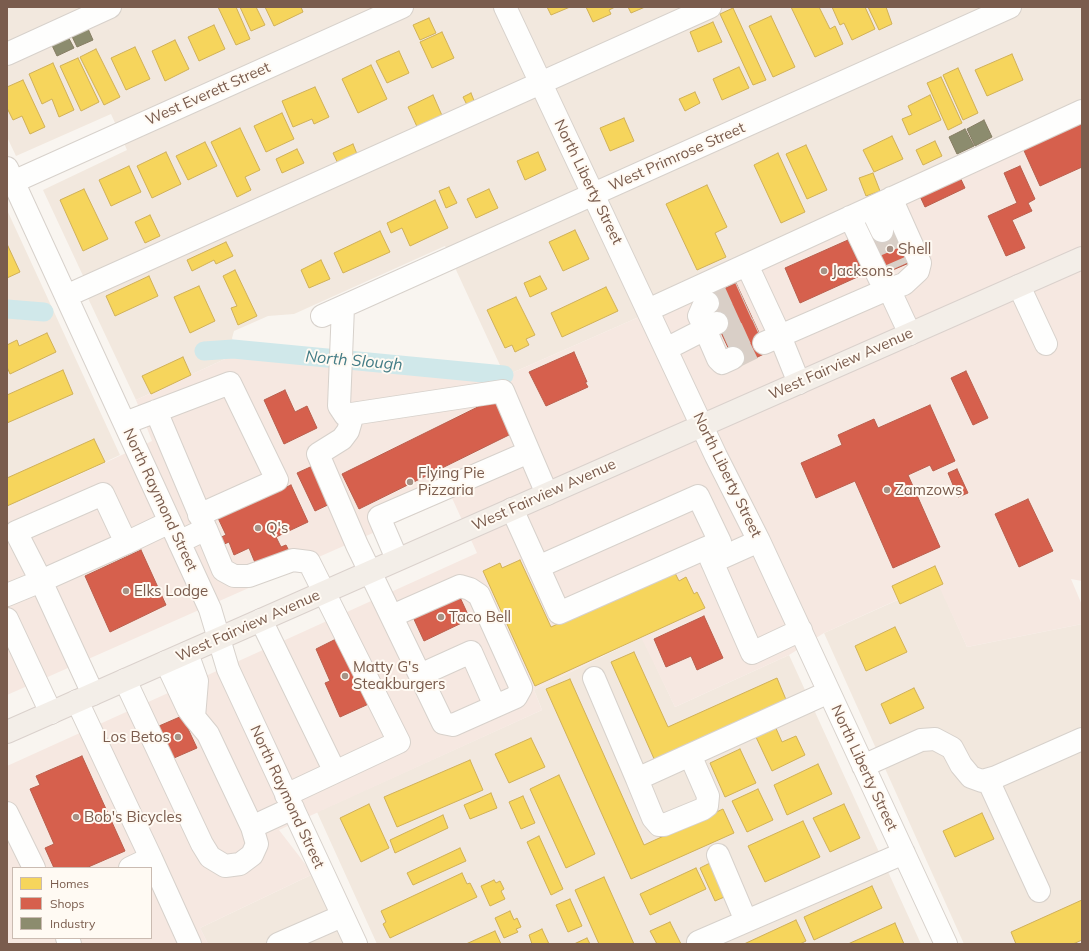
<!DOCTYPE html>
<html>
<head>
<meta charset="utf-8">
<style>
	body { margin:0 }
	#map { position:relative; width:1089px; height:951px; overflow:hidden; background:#f9f5f0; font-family:Mulish,sans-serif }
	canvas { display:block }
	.frame { position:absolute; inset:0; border:8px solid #7a5c4d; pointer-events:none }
	.legend { position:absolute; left:12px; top:867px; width:140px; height:72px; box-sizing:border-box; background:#fffaf3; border:1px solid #cabbb1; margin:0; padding:5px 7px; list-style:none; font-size:12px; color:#7a5c4d }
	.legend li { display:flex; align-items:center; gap:8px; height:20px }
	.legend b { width:20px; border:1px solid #cabbb1 }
</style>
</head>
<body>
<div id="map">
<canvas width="1089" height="951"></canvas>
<div class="frame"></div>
<ul class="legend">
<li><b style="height:11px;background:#f6d55c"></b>Homes</li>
<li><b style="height:11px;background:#d6604d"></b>Shops</li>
<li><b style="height:11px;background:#8c8c6e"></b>Industry</li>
</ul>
</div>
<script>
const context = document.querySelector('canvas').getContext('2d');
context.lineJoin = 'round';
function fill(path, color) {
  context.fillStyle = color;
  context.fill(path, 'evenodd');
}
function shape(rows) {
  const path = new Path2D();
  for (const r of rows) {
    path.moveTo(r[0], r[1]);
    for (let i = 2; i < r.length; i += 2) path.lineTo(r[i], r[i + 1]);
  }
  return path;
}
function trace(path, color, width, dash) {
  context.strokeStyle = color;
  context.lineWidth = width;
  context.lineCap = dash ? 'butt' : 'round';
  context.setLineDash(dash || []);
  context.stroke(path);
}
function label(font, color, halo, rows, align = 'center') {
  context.font = font + ' Mulish,sans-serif';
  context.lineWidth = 4;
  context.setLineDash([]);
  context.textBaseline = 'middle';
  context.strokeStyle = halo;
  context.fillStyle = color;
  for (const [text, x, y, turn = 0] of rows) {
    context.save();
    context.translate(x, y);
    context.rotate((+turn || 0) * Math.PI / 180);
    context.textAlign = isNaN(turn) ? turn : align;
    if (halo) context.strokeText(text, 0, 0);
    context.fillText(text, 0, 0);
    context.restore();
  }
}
const residential = shape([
	[7,7,1082,7,1082,122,505,376,445,246,294,314,268,316,234,331,232,338,238,353,136,400,86,294,85,280,43,190,127,150,111,114,16,156,7,137],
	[7,210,120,455,7,508],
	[938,582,967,647,1082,624,1082,944,964,944,824,633],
	[642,637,675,707,789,655,921,944,377,944,317,812,542,710,534,690],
	[313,874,347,944,208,944,200,928]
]);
const commercial = shape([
	[1082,122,1082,581,1071,579,1082,605,1082,624,967,647,937,582,824,633,789,655,675,707,641,637,534,690,542,710,279,830,313,874,200,928,208,944,7,944,7,766,477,553,452,498,7,695,7,508,152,441,136,400,238,353,505,376],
	[13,868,151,868,151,938,13,938]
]);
const homes = shape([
	[218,7,236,7,250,39,236,45,218,7],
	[240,7,256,7,265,25,251,31,240,7],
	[265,7,301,7,303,12,274,26,265,7],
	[547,7,570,7,551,15,547,7],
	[586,7,615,7,609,10,611,14,593,22,586,7],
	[628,7,645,7,631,13,628,7],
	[791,7,819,7,830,29,835,26,843,44,815,57,791,7],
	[832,7,865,7,875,29,852,40,844,23,840,25,832,7],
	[868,7,886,7,892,24,879,30,868,7],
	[733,8,766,80,753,85,720,14,733,8],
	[771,16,795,67,773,77,749,26,771,16],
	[429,18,436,33,420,40,413,25,429,18],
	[713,22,722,42,698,52,690,32,713,22],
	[214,25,225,49,199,61,188,37,214,25],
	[442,32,454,58,432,68,420,42,442,32],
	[175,40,189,69,165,81,152,51,175,40],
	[135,47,150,79,126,90,111,58,135,47],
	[96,49,120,97,104,105,80,57,96,49],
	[399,51,409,73,387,83,376,61,399,51],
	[1012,54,1023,80,987,96,975,70,1012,54],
	[78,58,99,102,81,111,60,66,78,58],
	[53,63,74,110,59,117,52,99,42,104,29,74,53,63],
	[371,65,387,99,358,113,342,79,371,65],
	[739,67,749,88,722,100,713,79,739,67],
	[958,68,978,113,963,120,943,75,958,68],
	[941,77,962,123,948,130,927,83,941,77],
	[23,80,45,127,30,134,22,116,13,120,7,108,7,87,23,80],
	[315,87,329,117,314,124,312,119,293,127,282,101,315,87],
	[695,92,700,103,685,111,679,99,695,92],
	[471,93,475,103,468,107,463,97,471,93],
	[433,95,444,120,419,131,408,107,433,95],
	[930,95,941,120,909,135,902,119,912,115,908,106,930,95],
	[282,113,294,139,266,152,254,126,282,113],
	[624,118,634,141,610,151,600,128,624,118],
	[240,128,260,170,245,177,251,190,237,197,211,142,240,128],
	[892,136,903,159,874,172,863,150,892,136],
	[935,141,942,156,923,165,916,150,935,141],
	[205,142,217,166,188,180,176,156,205,142],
	[353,144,359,159,340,168,333,153,353,144],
	[806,145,827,190,807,199,786,154,806,145],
	[297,149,304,163,282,173,276,159,297,149],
	[166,152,181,184,152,198,137,166,166,152],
	[538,152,546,170,525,180,517,161,538,152],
	[778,153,805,212,781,223,754,165,778,153],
	[129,166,141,192,111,206,99,180,129,166],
	[873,173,880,191,866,196,859,178,873,173],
	[707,185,727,227,715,233,726,257,697,270,666,204,707,185],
	[449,187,457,203,446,208,439,191,449,187],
	[84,189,108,239,83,251,60,200,84,189],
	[489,189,498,208,476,218,467,199,489,189],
	[435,200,448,228,410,246,402,228,391,233,387,223,435,200],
	[150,215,160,236,145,243,135,222,150,215],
	[575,230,589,259,563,271,549,242,575,230],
	[380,231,390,252,343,273,334,253,380,231],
	[226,242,233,256,216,264,214,260,192,271,187,260,226,242],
	[7,244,20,272,7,278,7,244],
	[321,260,330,279,309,288,301,270,321,260],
	[235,270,257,316,238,325,231,308,237,306,223,276,235,270],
	[149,276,158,296,115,316,106,296,149,276],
	[540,276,547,289,530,297,524,283,540,276],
	[199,286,215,321,190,333,174,297,199,286],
	[606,287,618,311,562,337,551,313,606,287],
	[516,297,535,335,526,339,529,345,515,352,512,345,505,348,487,310,516,297],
	[47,333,56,352,10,374,7,367,7,345,17,340,19,346,47,333],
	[183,357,191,375,151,394,142,376,183,357],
	[63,370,73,394,7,423,7,395,63,370],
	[94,439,105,462,7,506,7,478,94,439],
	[520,560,551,627,674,571,679,581,686,577,694,594,697,592,705,608,535,686,483,571,500,563,502,568,520,560],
	[935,566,943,584,900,604,892,586,935,566],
	[895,627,907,652,866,671,855,646,895,627],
	[634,652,668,727,777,678,787,702,655,761,611,662,634,652],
	[570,679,644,845,723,809,734,833,631,879,546,689,570,679],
	[914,688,924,708,890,724,881,704,914,688],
	[775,726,782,742,796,736,805,755,772,771,755,735,775,726],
	[531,738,545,767,509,783,495,754,531,738],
	[740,749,756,783,725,797,710,763,740,749],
	[470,760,483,790,397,827,384,797,470,760],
	[818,764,832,794,787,815,774,785,818,764],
	[559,775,595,854,566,868,530,789,559,775],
	[758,789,773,820,747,832,732,801,758,789],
	[491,793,497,808,470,819,464,805,491,793],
	[523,796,535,823,521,829,509,802,523,796],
	[369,804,389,848,361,862,340,818,369,804],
	[844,804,860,838,830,852,813,818,844,804],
	[982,813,994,839,955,857,943,831,982,813],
	[443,815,448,828,395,853,390,840,443,815],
	[803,821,820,857,765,882,748,846,803,821],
	[539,836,563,889,551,895,527,842,539,836],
	[460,848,466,861,413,885,407,873,460,848],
	[714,861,729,895,715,901,700,868,714,861],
	[696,868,706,889,650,915,640,894,696,868],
	[462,873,467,884,470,883,477,897,390,938,383,924,386,922,381,911,462,873],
	[604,877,634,944,599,944,575,890,604,877],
	[494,880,496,883,500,881,504,889,501,891,505,899,490,906,481,886,494,880],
	[872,886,882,908,814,940,804,917,872,886],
	[570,899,582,926,568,932,556,905,570,899],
	[1082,900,1082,940,1073,944,1016,944,1011,932,1082,900],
	[510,911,514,920,517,918,521,927,516,929,518,932,504,938,495,918,510,911],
	[796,920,806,941,800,944,744,944,796,920],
	[670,922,681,944,657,944,650,931,670,922],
	[895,923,904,944,848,944,895,923],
	[542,929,549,944,532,944,529,935,542,929],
	[495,931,501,944,466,944,495,931],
	[587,938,590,944,574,944,587,938]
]);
const shops = shape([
	[1082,116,1082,167,1040,186,1021,144,1082,116],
	[1020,166,1035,199,1028,203,1032,211,1012,220,1025,248,1006,256,988,216,1017,203,1004,173,1020,166],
	[958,173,965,188,925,207,918,192,958,173],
	[892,226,909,263,888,272,871,236,892,226],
	[848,240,864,274,800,303,785,268,848,240],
	[736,283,768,352,737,367,705,298,736,283],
	[574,352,587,382,585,382,588,387,546,406,529,372,574,352],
	[966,371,988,418,973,425,951,378,966,371],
	[285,390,295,412,307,406,317,428,284,444,264,400,285,390],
	[498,397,515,432,359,509,342,474,498,397],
	[930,405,955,461,933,471,930,465,908,475,940,547,893,568,855,481,816,498,801,463,842,445,838,435,874,419,878,428,930,405],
	[317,464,334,502,315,511,297,473,317,464],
	[957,469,968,493,958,497,948,473,957,469],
	[291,485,308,522,276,537,281,547,286,545,289,551,256,565,249,548,234,555,229,542,222,545,219,538,226,535,218,518,291,485],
	[1028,499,1053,551,1019,567,995,514,1028,499],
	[141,550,166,605,110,632,85,576,141,550],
	[458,593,470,619,424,641,412,615,458,593],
	[704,616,723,658,697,670,691,656,666,667,654,639,704,616],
	[336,639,351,671,358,668,373,702,340,717,325,683,330,681,316,649,336,639],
	[182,716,197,748,174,758,159,726,182,716],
	[82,756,125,851,86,868,54,868,45,848,54,844,30,789,40,785,36,776,82,756]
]);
const industry = shape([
	[85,22,93,40,77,47,69,30,85,22],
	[65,31,74,48,57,56,49,39,65,31],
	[984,120,992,137,975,146,967,129,984,120],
	[965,129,974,146,957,154,949,137,965,129]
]);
const canal = shape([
	[7,309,44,312],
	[204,351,233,349,504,375]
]);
const minorTunnel = shape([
	[882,231,898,267],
	[708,303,739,289],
	[717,323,748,309],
	[726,342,757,328],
	[733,358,764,343]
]);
const minor = shape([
	[505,7,716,456,759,541,946,944],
	[7,54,110,7],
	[7,168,210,609,228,669,356,944],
	[13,182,402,7],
	[871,208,882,231],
	[850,217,885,290],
	[747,265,780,336,764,343],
	[1019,286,1046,344],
	[889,289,910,334],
	[66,296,710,7],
	[708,303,703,307,699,316,705,329,717,323],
	[343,307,339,406,345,415,503,391,529,452,379,517,397,559],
	[648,310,1082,111],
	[322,316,1010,7],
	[666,349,705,329,718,359,722,363,733,358],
	[799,383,780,336,881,292,904,284,918,271,920,263,891,198],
	[156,411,205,527],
	[353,414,348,431,342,439,318,454,357,545,443,723,453,725,516,697,521,688,479,595,470,589,460,586,392,616],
	[125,423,230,383,277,480,199,515],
	[529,452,547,494],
	[512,509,559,613,706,548,752,653,801,630],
	[179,542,206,529,223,570,234,576,249,576,293,560,309,562,399,742,335,772,261,620],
	[126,543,41,581,16,532,103,494,126,543,170,522],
	[712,562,759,541],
	[538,567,698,496,720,542,706,548],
	[7,595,41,581,93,694],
	[7,619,51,713],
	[166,662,188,709,194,717],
	[420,675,471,652,495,706],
	[594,678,637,779,829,692],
	[125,680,202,844,210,857,225,866,240,864,252,855,257,844,252,827,208,734,194,717,197,681,187,653],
	[77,701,151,858,130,868],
	[863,766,921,740,935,739,952,748,961,765,971,777,982,781,996,777,1082,739],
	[637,779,653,818,659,825,664,825,703,809,707,806,708,796,690,755],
	[988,780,1039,891],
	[286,795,335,772],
	[7,813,34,868],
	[252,827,293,808],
	[718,855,746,921],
	[151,858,190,944],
	[67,938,70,944],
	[698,942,904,853],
	[278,944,342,916]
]);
const major = shape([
	[7,732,1082,258]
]);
const markers = [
	[890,249,4,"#a69286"],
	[824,271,4,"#a69286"],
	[410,482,4,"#a69286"],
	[887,490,4,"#a69286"],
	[258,528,4,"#a69286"],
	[126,591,4,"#a69286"],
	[441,617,4,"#a69286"],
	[345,676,4,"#a69286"],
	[178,737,4,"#a69286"],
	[76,817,4,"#a69286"]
];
const streetNames = [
	["West Everett Street",208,94,-24],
	["West Primrose Street",677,157,-24],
	["North Liberty Street",588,182,64],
	["West Fairview Avenue",841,364,-24],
	["North Liberty Street",727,475,64],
	["West Fairview Avenue",544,495,-24],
	["North Raymond Street",160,500,65],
	["West Fairview Avenue",248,626,-24],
	["North Liberty Street",864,768,65],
	["North Raymond Street",287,797,65]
];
const poiNames = [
	["Shell",898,249],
	["Jacksons",832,271],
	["Flying Pie",418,473],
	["Pizzaria",418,490],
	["Zamzows",895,490],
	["Q's",266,528],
	["Elks Lodge",134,591],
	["Taco Bell",449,617],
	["Matty G's",353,667],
	["Steakburgers",353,684],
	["Los Betos",170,737,"right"],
	["Bob's Bicycles",84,817]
];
const waterNames = [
	["North Slough",354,361,5]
];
fill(residential, '#f2e8de');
fill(commercial, '#f6e8e1');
fill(homes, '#f6d55c');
trace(homes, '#d1b158', 1);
fill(shops, '#d6604d');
trace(shops, '#ba5f4d', 1);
fill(industry, '#8c8c6e');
trace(industry, '#877e64', 1);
trace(canal, '#d0e8ea', 19);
trace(minorTunnel, '#d9cfc7', 22, [22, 11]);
trace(minor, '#d7d1cb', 24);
trace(major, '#dad1cc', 24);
trace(minor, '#fefefd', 22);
trace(major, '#f3eee8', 22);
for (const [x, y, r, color] of markers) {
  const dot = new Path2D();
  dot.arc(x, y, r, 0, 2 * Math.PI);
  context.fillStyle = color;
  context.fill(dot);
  trace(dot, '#fffaf3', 1.5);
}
label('15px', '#7a5c4d', '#fffaf3', streetNames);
label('15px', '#7a5c4d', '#fffaf3', poiNames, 'left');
label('italic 16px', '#437c86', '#fffaf3', waterNames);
</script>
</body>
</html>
